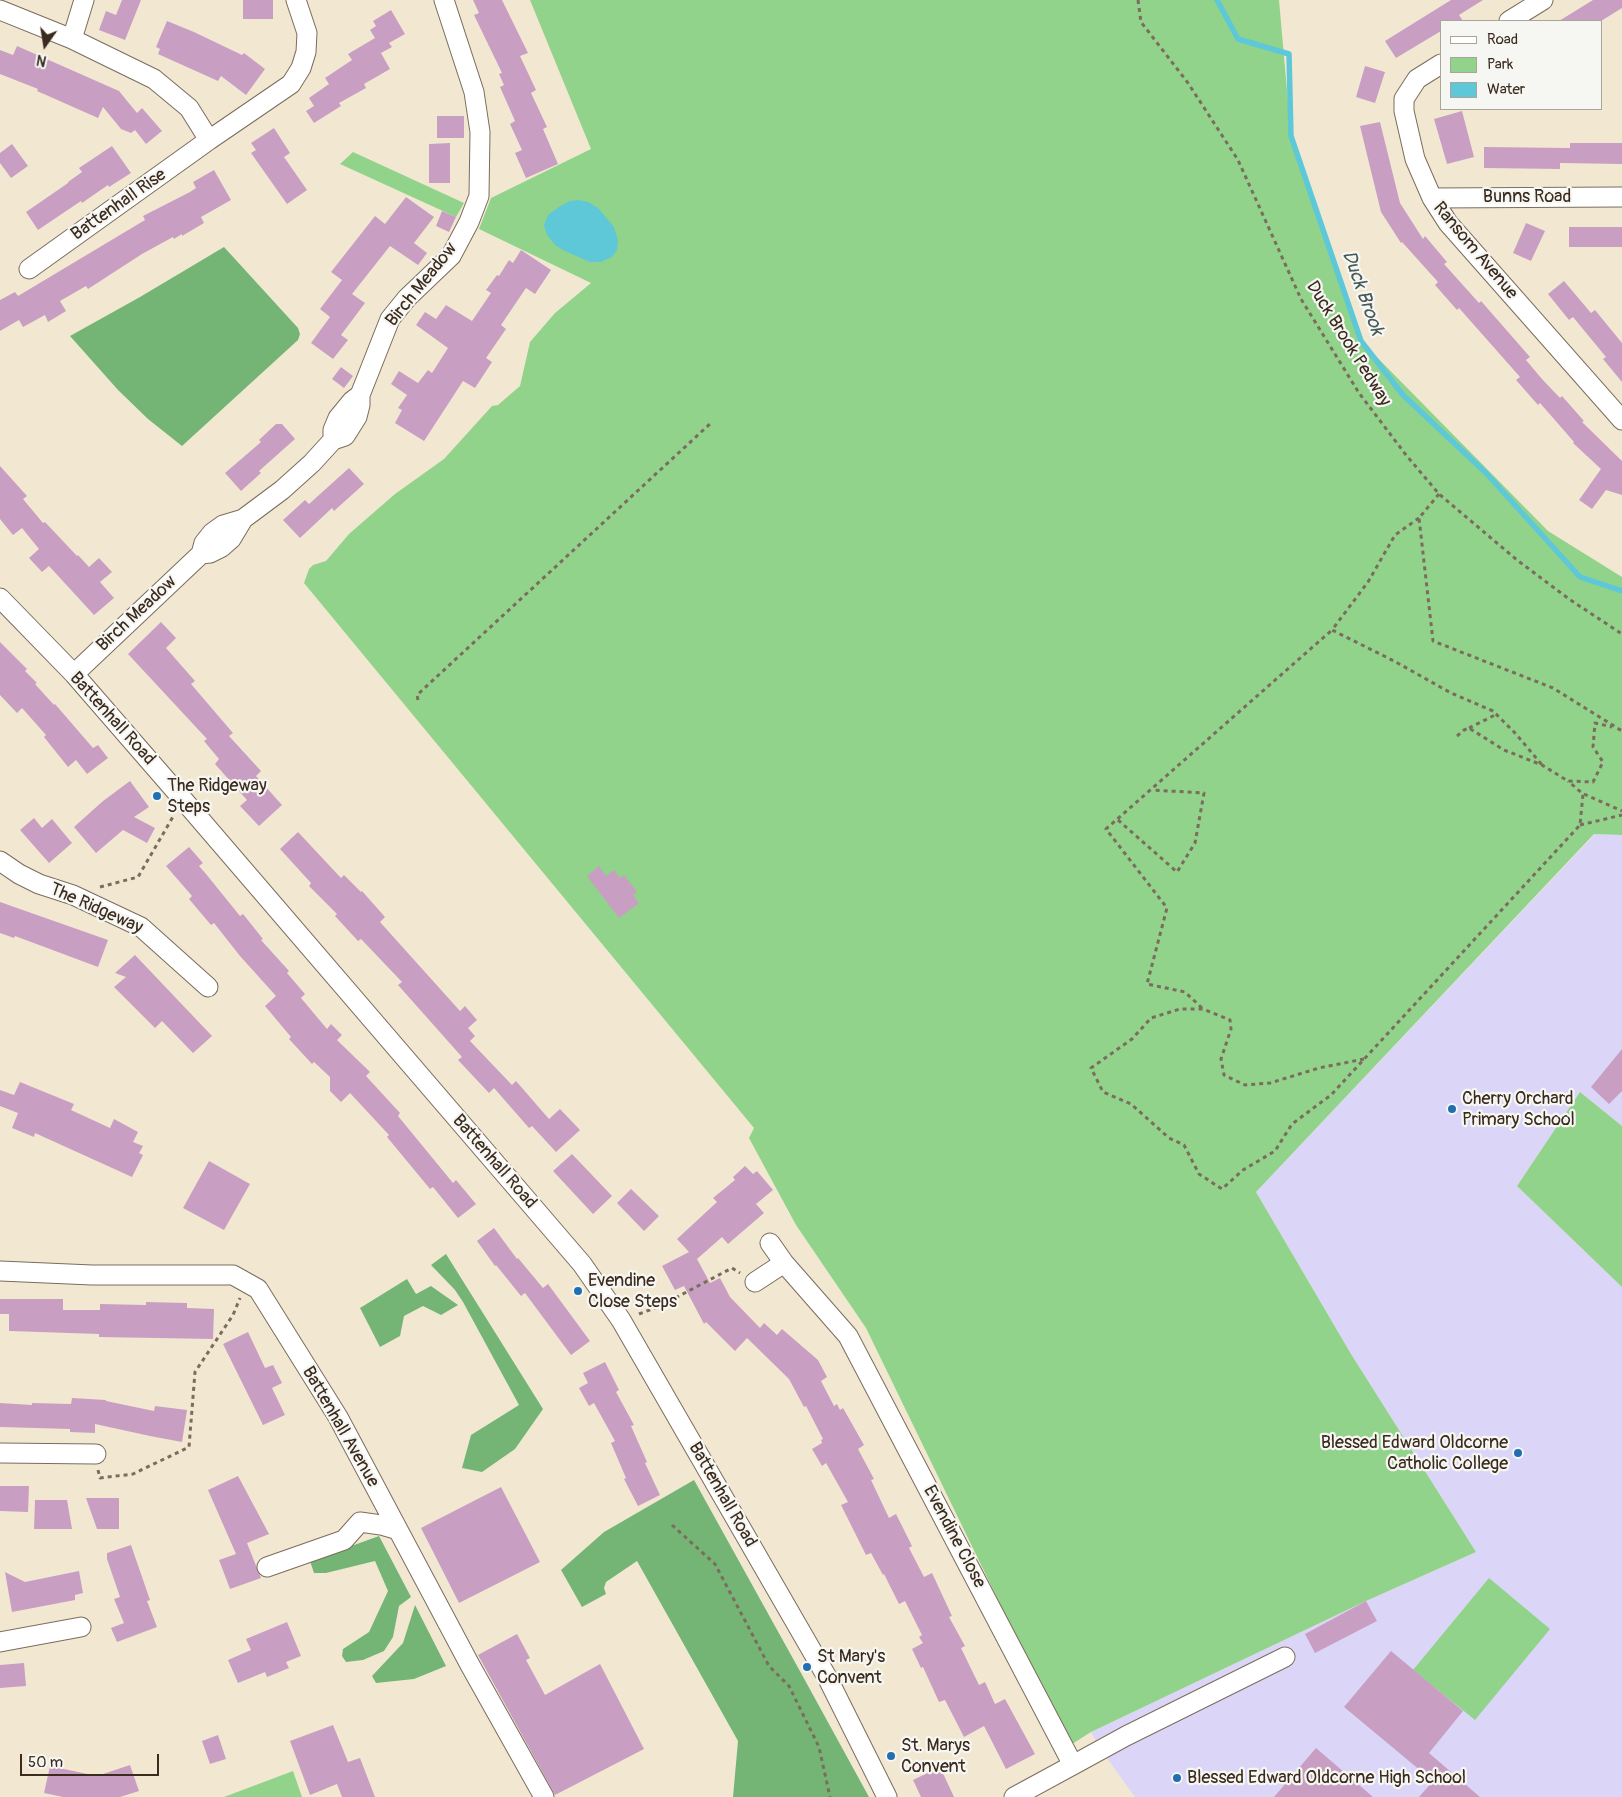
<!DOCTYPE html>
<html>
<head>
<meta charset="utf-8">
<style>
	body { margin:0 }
	#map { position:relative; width:1622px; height:1797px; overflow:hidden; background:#f2e8d2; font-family:Pangolin,sans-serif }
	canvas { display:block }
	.legend { position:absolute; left:1440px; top:20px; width:162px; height:90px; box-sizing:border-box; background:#f6f6f2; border:1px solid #aba49d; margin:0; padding:6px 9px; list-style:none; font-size:15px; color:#3b2a1e }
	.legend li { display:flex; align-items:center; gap:10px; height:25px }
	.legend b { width:25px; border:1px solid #aba49d }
	.north { position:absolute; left:20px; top:20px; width:50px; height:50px; -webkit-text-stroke:4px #f6f6f2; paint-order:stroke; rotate:193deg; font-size:14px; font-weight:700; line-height:20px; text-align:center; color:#3b2a1e }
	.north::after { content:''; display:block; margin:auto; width:18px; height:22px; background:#3b2a1e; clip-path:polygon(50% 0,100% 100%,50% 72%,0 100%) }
	.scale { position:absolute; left:20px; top:1754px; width:139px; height:22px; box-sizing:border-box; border:2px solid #3b2a1e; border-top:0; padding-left:6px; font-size:15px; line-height:18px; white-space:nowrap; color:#3b2a1e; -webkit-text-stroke:4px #f6f6f2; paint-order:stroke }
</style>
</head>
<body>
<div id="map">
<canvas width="1622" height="1797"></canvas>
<ul class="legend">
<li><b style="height:6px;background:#fff"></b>Road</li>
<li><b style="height:14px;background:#91d38a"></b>Park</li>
<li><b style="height:14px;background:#5ec8d8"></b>Water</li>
</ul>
<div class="north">N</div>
<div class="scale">50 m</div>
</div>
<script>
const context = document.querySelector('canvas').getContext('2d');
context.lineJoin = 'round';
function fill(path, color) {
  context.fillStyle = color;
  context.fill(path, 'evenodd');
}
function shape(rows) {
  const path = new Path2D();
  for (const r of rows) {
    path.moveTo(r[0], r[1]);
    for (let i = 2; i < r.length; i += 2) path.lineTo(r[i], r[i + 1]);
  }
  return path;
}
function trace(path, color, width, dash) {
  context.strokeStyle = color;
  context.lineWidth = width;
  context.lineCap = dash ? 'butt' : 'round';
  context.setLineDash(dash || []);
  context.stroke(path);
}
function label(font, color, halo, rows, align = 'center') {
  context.font = font + ' Pangolin,sans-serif';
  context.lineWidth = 4.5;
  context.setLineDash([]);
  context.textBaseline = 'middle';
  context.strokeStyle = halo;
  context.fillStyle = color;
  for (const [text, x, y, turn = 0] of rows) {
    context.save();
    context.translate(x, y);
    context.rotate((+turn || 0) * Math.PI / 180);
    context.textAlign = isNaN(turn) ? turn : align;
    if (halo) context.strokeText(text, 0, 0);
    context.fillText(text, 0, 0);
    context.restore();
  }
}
const built = shape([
	[1595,834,1622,835,1622,1126,1580,1092,1517,1186,1622,1287,1622,1797,1135,1797,1101,1750,1091,1732,1366,1601,1476,1552,1351,1354,1256,1192]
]);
const green = shape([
	[530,0,1279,0,1291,136,1361,341,1548,531,1622,577,1622,835,1594,834,1256,1192,1351,1354,1476,1552,1366,1601,1091,1732,1069,1746,866,1328,796,1225,749,1138,754,1128,304,583,309,569,313,565,326,561,349,534,395,494,444,459,492,406,498,405,520,386,530,342,555,313,591,283,479,229,491,198,591,149],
	[353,152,464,203,456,217,340,164],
	[1580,1092,1622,1126,1622,1287,1517,1186],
	[1489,1578,1550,1629,1475,1720,1413,1670],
	[293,1771,302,1797,224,1797]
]);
const forest = shape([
	[224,247,298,328,300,334,298,340,182,446,148,419,118,390,70,336,140,297],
	[446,1254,543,1409,515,1449,482,1472,462,1468,471,1435,519,1405,463,1302,455,1290,431,1265],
	[407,1279,416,1294,431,1286,458,1305,441,1315,423,1306,404,1316,400,1336,380,1347,360,1308],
	[694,1480,801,1673,869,1797,733,1797,738,1741,637,1561,606,1582,604,1588,606,1594,582,1607,561,1570,604,1532],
	[379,1536,411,1597,399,1606,393,1637,384,1651,363,1660,346,1662,342,1656,343,1649,369,1632,388,1591,375,1561,326,1573,314,1573,310,1561],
	[415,1605,446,1666,414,1679,376,1683,372,1676,403,1643]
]);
const water = shape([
	[578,200,588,202,598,208,614,227,618,240,617,250,612,257,601,262,590,262,567,252,556,246,547,235,544,225,548,215,559,207,570,201]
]);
const stream = shape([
	[1217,0,1238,39,1289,54,1291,136,1361,341,1403,395,1486,473,1580,577,1622,591]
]);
const building = shape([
	[122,0,141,0,125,40,99,30,106,11,116,15],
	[243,0,273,0,273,19,243,19],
	[473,0,502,0,528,53,520,56,536,90,531,93,547,127,543,129,558,164,526,178,515,153,522,150,510,124,515,121,500,87,504,85,499,74,502,73,474,15,479,13],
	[1451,0,1483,0,1459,15,1463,21,1441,21,1441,31,1396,58,1385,41],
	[1593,0,1622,0,1622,8,1601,21,1559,21],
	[391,10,405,34,389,43,392,47,381,53,390,69,364,84,366,88,339,103,341,106,314,123,306,111,314,106,309,98,329,84,325,78,352,60,348,54,375,38,370,30,376,26,373,21],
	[167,21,194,32,242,55,244,53,265,69,246,95,221,76,218,81,158,54,160,49,156,47],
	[17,46,119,91,137,113,142,108,162,131,146,144,135,130,131,133,121,129,103,107,98,118,37,91,38,89,0,74,0,50,13,55],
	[1365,66,1385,72,1375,103,1356,97],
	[1462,111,1474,157,1447,164,1434,119],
	[437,116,464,116,464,138,437,138],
	[1380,122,1400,203,1423,239,1425,236,1447,262,1444,264,1479,303,1481,301,1530,357,1526,360,1542,379,1560,398,1562,396,1584,421,1582,422,1622,461,1622,495,1606,490,1592,509,1579,500,1601,469,1573,443,1574,442,1540,403,1538,405,1516,380,1520,377,1459,308,1457,310,1435,285,1438,282,1402,242,1401,243,1381,212,1360,126],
	[274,128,290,153,284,157,307,190,287,204,251,153,256,150,251,143],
	[450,143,450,183,429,183,429,144],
	[1570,143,1622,143,1622,164,1560,163,1560,169,1484,168,1484,147,1570,148],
	[12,144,28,166,11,178,0,163,0,153],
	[112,146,131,173,109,187,108,185,82,203,81,201,38,230,26,212,68,183,68,182,82,172,79,168],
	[214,170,231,200,201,217,204,223,182,236,182,234,174,239,173,237,142,254,88,289,86,286,60,301,66,311,48,322,45,315,23,327,19,320,0,331,0,300,15,292,18,296,145,220,143,216,190,192,196,188,193,182],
	[406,197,434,217,414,243,427,253,418,265,390,246,352,294,365,303,341,335,348,340,333,359,311,343,330,317,320,309,342,280,331,272,375,216,385,224],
	[442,211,456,217,449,232,436,226],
	[1526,223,1545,231,1531,261,1513,253],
	[1569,227,1622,227,1622,247,1569,247],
	[521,250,551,270,535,294,526,288,501,325,506,329,486,358,492,362,475,388,463,381,424,441,395,423,402,410,398,408,407,395,391,384,399,371,418,383,428,370,432,373,448,348,416,325,425,312,436,319,446,305,472,321,491,293,486,290,497,275,499,276,509,260,513,263],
	[1564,281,1591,313,1595,310,1622,343,1622,382,1603,359,1606,357,1573,317,1569,320,1548,294],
	[341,367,353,376,344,388,332,379],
	[276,424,282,424,295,439,259,471,261,473,241,491,225,473,261,442,259,440],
	[0,466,27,496,23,499,43,523,45,522,77,556,78,555,89,567,99,558,112,572,100,582,114,598,94,615,49,566,42,572,29,558,39,549,22,528,13,535,0,519],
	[349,468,364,484,334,511,332,508,300,538,283,520,305,500,309,504],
	[161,622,176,638,166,648,195,681,191,684,233,733,229,736,261,771,256,776,282,805,259,826,240,806,247,800,215,764,219,759,204,741,207,739,128,654],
	[0,642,27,669,25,671,37,683,35,684,54,705,55,704,93,748,98,745,108,758,87,774,76,760,68,767,44,737,46,735,22,708,17,713,0,695],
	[130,781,149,807,134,817,155,828,147,843,123,830,96,853,74,827,103,801],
	[34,818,42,828,52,819,72,843,49,863,20,830],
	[298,832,341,878,344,875,361,892,362,891,385,917,380,922,460,1011,465,1006,477,1020,468,1028,475,1036,470,1041,512,1085,516,1081,549,1119,560,1109,580,1130,556,1152,532,1126,529,1128,494,1088,489,1093,458,1060,462,1057,398,985,402,982,361,939,358,941,335,916,337,914,309,886,311,883,280,849],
	[189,847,203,863,199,866,206,874,240,916,243,914,263,939,261,940,289,971,287,973,305,994,301,998,327,1029,331,1024,342,1035,337,1040,370,1072,366,1076,400,1113,398,1116,453,1183,456,1180,476,1204,458,1218,433,1187,430,1189,387,1137,389,1135,350,1093,341,1102,330,1091,330,1077,314,1062,312,1064,289,1039,291,1037,265,1006,276,996,240,956,214,923,211,925,189,899,192,896,166,866],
	[599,866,606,876,614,870,620,878,624,875,637,892,633,895,639,903,619,918,587,876],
	[0,902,108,940,98,967,15,936,14,938,0,933],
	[135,955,212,1036,193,1053,162,1021,155,1028,114,987,126,977,115,973],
	[1622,1049,1622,1091,1609,1104,1591,1087],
	[20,1082,74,1104,71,1110,110,1128,114,1119,138,1132,133,1142,143,1146,139,1153,143,1155,132,1177,35,1133,34,1137,12,1128,18,1113,0,1106,0,1090,14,1095],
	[572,1154,612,1196,593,1214,553,1171],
	[209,1161,250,1184,224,1230,183,1208],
	[745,1166,753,1174,757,1171,773,1190,756,1204,764,1213,728,1244,722,1237,697,1259,710,1283,720,1278,730,1297,760,1328,764,1323,777,1335,782,1329,818,1360,827,1377,821,1381,834,1406,837,1404,840,1410,843,1408,864,1445,858,1449,874,1479,871,1480,889,1518,896,1514,912,1546,909,1548,924,1577,932,1573,952,1616,949,1617,965,1646,961,1648,979,1685,985,1682,995,1704,1005,1699,1035,1754,1006,1769,984,1726,964,1737,945,1700,939,1702,923,1667,921,1668,912,1649,923,1643,919,1637,922,1635,905,1601,899,1604,884,1574,883,1575,871,1553,866,1555,841,1505,848,1502,826,1463,822,1466,812,1449,822,1443,821,1440,823,1439,806,1406,804,1407,789,1379,747,1338,735,1351,706,1322,704,1324,684,1286,675,1290,662,1266,689,1252,677,1239,717,1202,713,1198,735,1180,733,1177],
	[631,1189,659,1216,644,1231,617,1203],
	[494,1228,517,1259,518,1258,543,1288,548,1284,590,1341,571,1355,525,1293,521,1296,496,1265,495,1266,477,1241],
	[0,1299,63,1299,63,1310,100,1310,100,1304,146,1305,146,1302,187,1303,187,1308,214,1309,213,1339,99,1337,99,1334,9,1331,9,1314,0,1314],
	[248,1332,265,1368,273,1365,282,1383,272,1388,285,1415,263,1425,223,1344],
	[605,1362,619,1390,616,1392,634,1425,631,1426,647,1462,645,1463,660,1495,638,1506,624,1479,626,1478,611,1443,615,1441,594,1403,589,1406,579,1388,588,1383,583,1373],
	[72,1398,106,1400,106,1401,154,1411,155,1406,187,1410,182,1442,150,1436,95,1424,95,1433,70,1432,70,1429,0,1427,0,1403,32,1405,32,1403,71,1404],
	[238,1476,269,1534,247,1543,261,1578,230,1589,219,1560,236,1554,208,1490],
	[0,1486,29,1486,28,1512,0,1511],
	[501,1487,540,1562,459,1603,421,1528],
	[86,1498,119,1498,119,1529,97,1529],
	[35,1500,67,1500,72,1529,34,1529],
	[131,1545,150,1600,147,1601,157,1627,117,1642,111,1628,124,1623,114,1599,120,1597,107,1559,107,1553],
	[79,1571,83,1593,75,1595,75,1600,12,1612,5,1572,25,1582],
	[1366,1601,1377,1621,1315,1653,1305,1634],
	[287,1622,301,1656,286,1662,289,1668,267,1677,265,1672,238,1683,228,1660,251,1650,246,1639],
	[517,1634,530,1658,526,1660,545,1695,600,1664,644,1749,555,1795,478,1655],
	[1391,1651,1463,1711,1429,1753,1480,1797,1419,1797,1433,1781,1344,1707],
	[24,1663,26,1686,0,1688,0,1665],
	[333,1725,348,1762,360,1758,375,1797,342,1797,337,1784,310,1795,290,1741],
	[218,1735,226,1759,210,1764,202,1741],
	[1316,1748,1373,1797,1274,1797],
	[130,1765,139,1791,120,1797,63,1797,44,1793,50,1766,97,1776],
	[940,1767,954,1797,921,1797,913,1780]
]);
const path = shape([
	[1138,0,1141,22,1188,83,1238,160,1301,299,1359,393,1406,455,1439,494,1517,560,1569,599,1622,634],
	[1439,494,1419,518,1433,641,1553,688,1622,731],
	[1419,518,1395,535,1368,582,1332,630,1394,661,1451,693,1493,711,1516,734,1542,765],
	[418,700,417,695,712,422],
	[1469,728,1497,714],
	[1457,736,1464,730,1469,728,1504,750,1542,765,1568,781,1593,782,1603,762,1593,747,1595,723,1612,727],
	[1584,794,1622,811],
	[1118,820,1177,872,1195,843,1204,793,1152,790],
	[1580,825,1622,815],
	[100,887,138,877,174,815],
	[1202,1008,1185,992,1147,984,1167,908,1106,829,1332,630],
	[1364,1059,1319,1068,1270,1083,1245,1085,1224,1075,1221,1059,1231,1029,1230,1020,1203,1009,1180,1009,1151,1018,1132,1039,1091,1068,1103,1092,1131,1104,1169,1138,1184,1145,1199,1174,1222,1189,1243,1170,1275,1151,1292,1124,1331,1095,1580,825,1583,794,1568,781],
	[639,1314,660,1306,732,1268,740,1273],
	[98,1470,100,1478,133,1474,189,1447,195,1372,233,1315,240,1298],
	[672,1525,715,1564,769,1666,789,1686,819,1747,830,1797]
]);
const minor = shape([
	[0,10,72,39,154,79,189,108,209,140,29,269],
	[1509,21,1543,0],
	[72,39,84,0],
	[1441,64,1417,79,1404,99,1404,111,1415,159,1432,198,1448,223,1622,420],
	[209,140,291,84,301,68,306,52,307,33,296,0],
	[1432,198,1622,197],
	[333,440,333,430,338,418,352,401,360,395],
	[201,554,210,553,222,547,231,539,243,519],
	[0,598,74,674,186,803,582,1264,621,1320,827,1677,887,1797],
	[74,674,201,554,204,543,212,533,223,525,243,519,282,490,312,463,333,440,345,436,357,417,360,405,360,395,390,319,407,298,451,256,469,222,479,196,480,132,474,92,444,0],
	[0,861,19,874,39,884,73,895,141,927,208,987],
	[770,1243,784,1263,848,1336,1073,1765,1014,1797],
	[0,1271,92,1275,233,1275,258,1289,338,1417,470,1665,544,1797],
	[755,1282,784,1263],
	[0,1453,96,1454],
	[267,1567,344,1540,360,1522,381,1525,398,1530],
	[0,1642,81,1627],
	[1073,1765,1126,1736,1285,1657]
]);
const markers = [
	[157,796,5,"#1f6fb2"],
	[1452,1109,5,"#1f6fb2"],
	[578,1291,5,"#1f6fb2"],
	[1518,1453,5,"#1f6fb2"],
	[807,1667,5,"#1f6fb2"],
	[891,1756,5,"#1f6fb2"],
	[1177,1778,5,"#1f6fb2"]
];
const streetNames = [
	["Bunns Road",1527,197],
	["Battenhall Rise",119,205,-35],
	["Ransom Avenue",1475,251,50],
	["Birch Meadow",422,285,-51],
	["Duck Brook Pedway",1348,344,58],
	["Birch Meadow",137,614,-43],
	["Battenhall Road",112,719,48],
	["The Ridgeway",96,909,24],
	["Battenhall Road",494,1162,49],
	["Battenhall Avenue",340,1427,60],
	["Battenhall Road",722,1495,60],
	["Evendine Close",954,1537,62]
];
const poiNames = [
	["The Ridgeway",167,786],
	["Steps",167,807],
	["Cherry Orchard",1462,1099],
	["Primary School",1462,1120],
	["Evendine",588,1281],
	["Close Steps",588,1302],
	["Blessed Edward Oldcorne",1508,1443,"right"],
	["Catholic College",1508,1464,"right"],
	["St Mary's",817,1657],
	["Convent",817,1678],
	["St. Marys",901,1746],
	["Convent",901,1767],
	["Blessed Edward Oldcorne High School",1187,1778]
];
const waterNames = [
	["Duck Brook",1362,293,70]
];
fill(built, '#dbd6f7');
fill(green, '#91d38a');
fill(forest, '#74b576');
fill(water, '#5ec8d8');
trace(stream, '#5ec8d8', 5.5);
fill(building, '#c89fc3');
trace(minor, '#7b6c5d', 21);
trace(path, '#7b6c5d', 3, [4, 4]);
trace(minor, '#fff', 19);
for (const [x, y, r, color] of markers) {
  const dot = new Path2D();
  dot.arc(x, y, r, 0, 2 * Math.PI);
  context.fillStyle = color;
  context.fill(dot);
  trace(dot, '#f6f6f2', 2);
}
label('18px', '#3b2a1e', '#f6f6f2', streetNames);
label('18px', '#3b2a1e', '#f6f6f2', poiNames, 'left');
label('italic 19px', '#465956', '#f6f6f2', waterNames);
</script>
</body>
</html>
